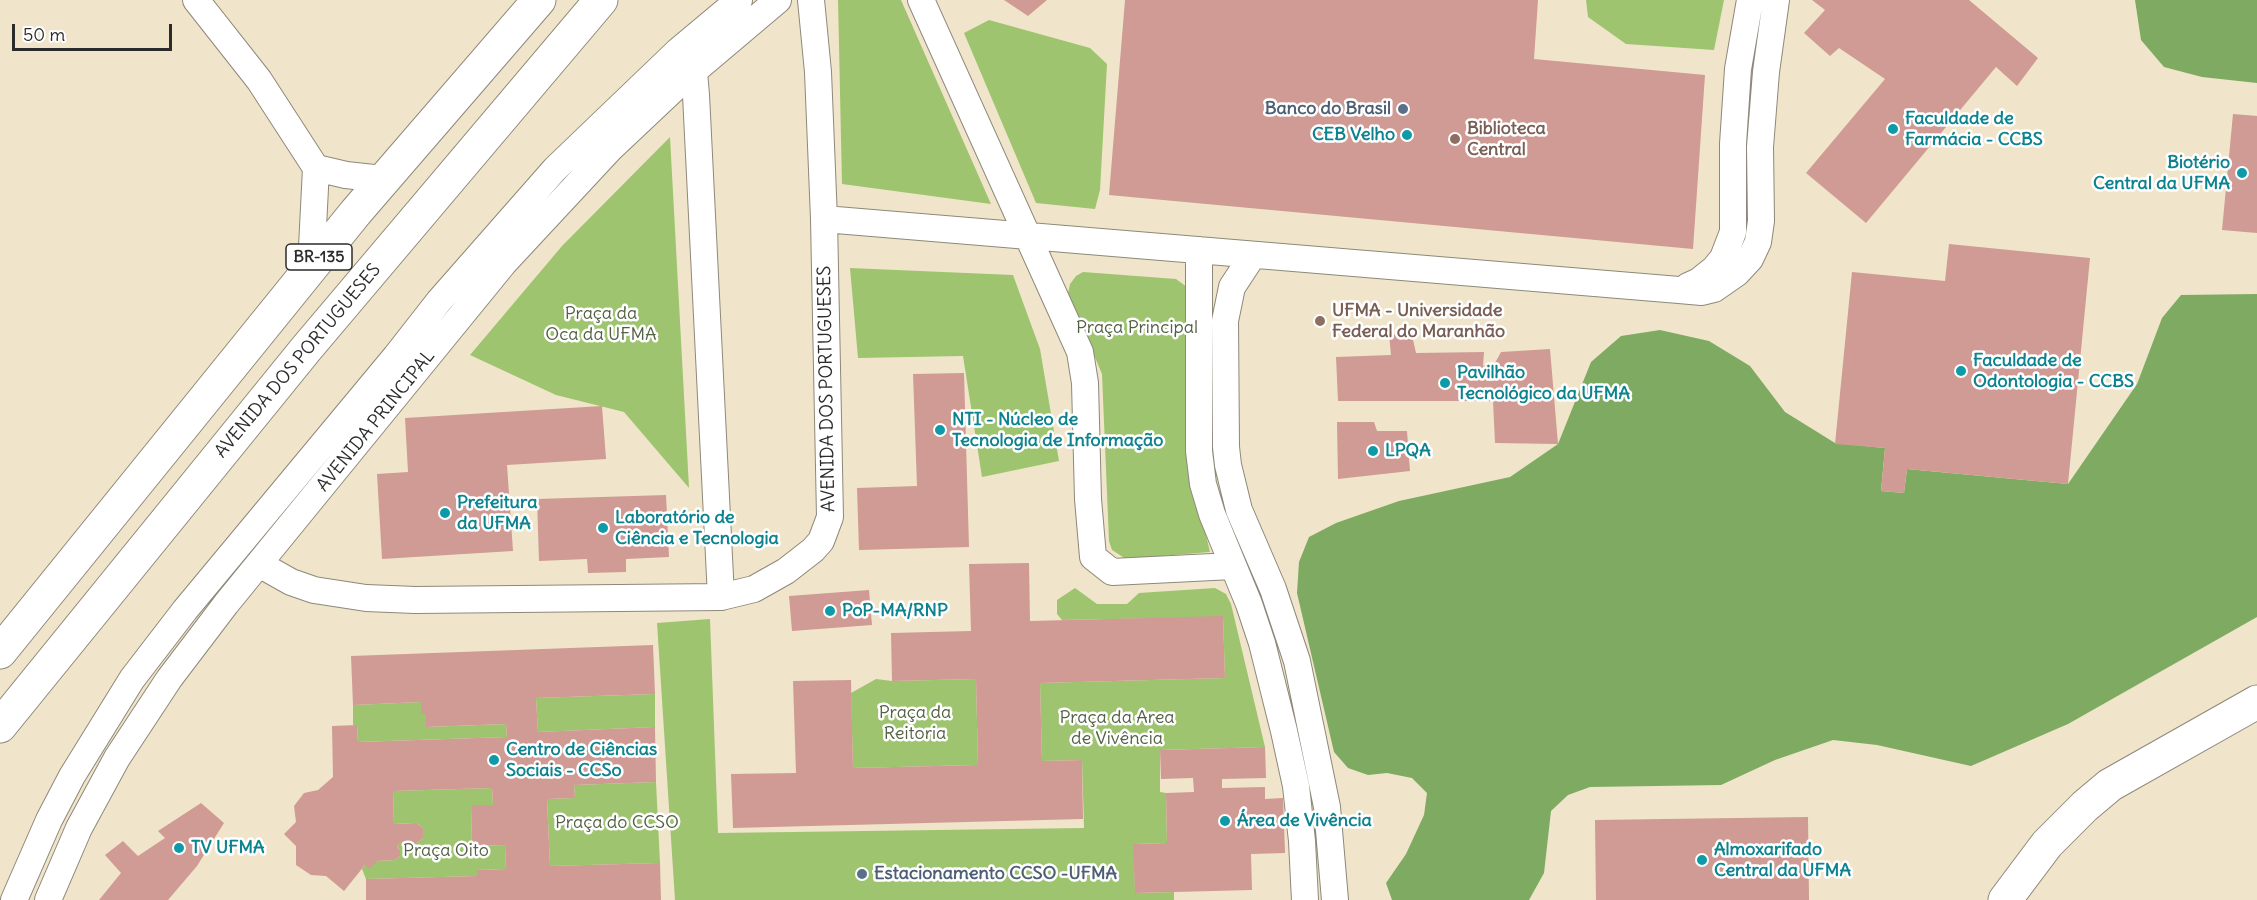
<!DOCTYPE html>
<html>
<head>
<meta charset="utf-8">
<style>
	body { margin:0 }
	#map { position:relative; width:2257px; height:900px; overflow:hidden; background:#f0e5ca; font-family:Delius,sans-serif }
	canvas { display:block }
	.scale { position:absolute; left:12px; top:24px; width:160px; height:27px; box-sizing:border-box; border:3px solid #2b2b2b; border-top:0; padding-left:8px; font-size:18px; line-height:21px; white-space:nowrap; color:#2b2b2b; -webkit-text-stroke:4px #fff; paint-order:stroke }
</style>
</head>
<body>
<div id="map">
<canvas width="2257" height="900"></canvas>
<div class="scale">50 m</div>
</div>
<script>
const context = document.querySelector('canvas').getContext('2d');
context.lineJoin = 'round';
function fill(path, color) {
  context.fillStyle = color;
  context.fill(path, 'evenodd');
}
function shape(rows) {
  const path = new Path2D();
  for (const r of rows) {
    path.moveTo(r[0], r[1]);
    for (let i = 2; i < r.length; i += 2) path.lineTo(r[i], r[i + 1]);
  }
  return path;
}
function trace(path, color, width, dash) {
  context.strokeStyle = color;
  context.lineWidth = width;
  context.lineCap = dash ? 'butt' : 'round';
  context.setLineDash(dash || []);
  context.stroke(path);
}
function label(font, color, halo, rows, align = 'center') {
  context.font = font + ' Delius,sans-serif';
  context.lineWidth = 5;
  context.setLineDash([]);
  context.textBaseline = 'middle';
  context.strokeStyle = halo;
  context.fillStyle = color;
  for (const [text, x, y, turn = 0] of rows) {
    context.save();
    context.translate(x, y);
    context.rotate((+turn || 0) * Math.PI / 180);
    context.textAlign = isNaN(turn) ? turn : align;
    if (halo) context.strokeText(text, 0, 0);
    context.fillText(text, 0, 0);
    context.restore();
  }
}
const green = shape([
	[838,0,901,0,991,204,842,184],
	[1586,0,1724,0,1714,50,1626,44,1588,17],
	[989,20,1090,48,1107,64,1100,190,1095,209,1036,203,964,33],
	[670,137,689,488,624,412,556,395,470,355,562,246],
	[850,268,1013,275,1040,349,1059,461,982,477,963,356,858,358],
	[1083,272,1176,279,1187,287,1191,471,1210,552,1126,559,1112,550,1109,541,1102,374,1068,293,1070,284,1076,276],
	[1075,588,1097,604,1127,604,1139,593,1215,588,1226,594,1231,604,1265,747,1160,750,1160,792,1166,793,1167,843,1134,844,1135,893,1174,892,1174,900,675,900,657,623,710,619,718,833,1084,828,1082,760,1042,761,1040,683,1225,678,1223,617,1062,620,1057,614,1057,600],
	[876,679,892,681,976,679,978,765,853,768,851,693],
	[655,694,655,727,538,732,536,698],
	[421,702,421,714,426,714,427,727,506,724,507,737,358,742,357,725,353,725,353,705],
	[656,782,660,863,550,866,547,799,575,798,574,785],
	[492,788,493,805,471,805,472,846,505,845,506,869,477,870,477,876,366,879,362,869,365,865,377,861,395,860,400,856,400,850,397,847,399,844,417,843,423,838,423,828,416,823,394,824,393,791]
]);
const forest = shape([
	[2135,0,2257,0,2257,83,2202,77,2164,67,2141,40],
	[2257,294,2257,617,2068,724,1971,766,1877,745,1833,740,1775,760,1721,785,1590,787,1568,795,1551,811,1544,873,1529,900,1392,900,1386,883,1406,854,1424,815,1427,793,1412,778,1387,773,1368,775,1348,768,1334,752,1297,593,1299,562,1309,537,1336,523,1399,501,1510,477,1558,444,1591,362,1621,336,1660,330,1709,341,1750,366,1785,412,1835,443,1885,448,1881,491,1904,493,1907,469,2068,484,2137,384,2162,318,2181,295]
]);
const building = shape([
	[1004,0,1047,0,1028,16],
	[1125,0,1538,0,1534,59,1705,75,1693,249,1109,195],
	[1812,0,1969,0,2038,58,2017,86,1996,67,1866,223,1806,173,1885,79,1839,48,1830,56,1804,33,1825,10],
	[2233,114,2257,116,2257,233,2222,230],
	[1949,244,2090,258,2068,484,1907,469,1904,493,1881,491,1885,448,1835,444,1852,272,1945,281],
	[1389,334,1412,335,1416,353,1484,352,1483,366,1495,363,1501,352,1550,349,1558,444,1495,443,1493,401,1338,401,1336,357,1391,355],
	[964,373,969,547,859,550,857,488,917,486,913,374],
	[602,406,606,459,507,465,513,551,382,559,377,474,408,472,405,418],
	[1337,422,1374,422,1377,431,1407,431,1410,471,1338,479],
	[666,495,669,557,626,559,626,572,588,573,587,559,539,561,537,499],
	[1029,563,1030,621,1223,616,1225,678,1040,683,1042,761,1082,760,1083,819,733,828,731,774,796,773,793,681,851,680,853,768,978,765,976,679,892,681,891,633,971,631,969,564],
	[869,590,872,625,792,631,789,596],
	[653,645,655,694,536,698,538,732,655,727,656,782,574,785,575,798,547,799,550,866,660,863,661,900,366,900,366,879,477,876,477,870,506,869,505,845,472,846,471,805,493,805,492,788,393,791,394,824,416,823,423,828,423,838,417,843,399,844,397,847,400,850,400,856,395,860,377,861,370,869,365,865,344,891,326,876,311,875,296,865,296,846,284,834,296,822,294,806,304,793,318,790,333,777,332,726,357,725,358,742,507,737,506,724,426,727,426,714,421,714,421,702,353,705,351,656],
	[1265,747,1266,778,1222,779,1222,788,1265,787,1265,799,1283,798,1285,853,1251,854,1252,890,1135,893,1133,844,1167,843,1166,793,1194,792,1193,778,1161,779,1160,750],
	[201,803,224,823,197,866,168,900,99,900,121,873,105,855,123,841,138,856,165,838,158,831],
	[1808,817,1809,900,1596,900,1595,820]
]);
const minor = shape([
	[196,0,259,80,316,168],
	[921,0,1080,352,1085,383,1088,499,1093,557,1112,572,1233,566],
	[687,63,694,72,696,95,721,597],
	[824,219,1679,290,1702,292,1714,289,1737,273,1750,259,1758,242,1761,221,1760,147,1766,72,1776,0],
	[1199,250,1199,451,1203,484,1212,514,1249,604,1262,643,1284,731,1296,786,1302,841,1305,900],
	[1253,255,1232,287,1225,321,1226,447,1228,465,1239,510,1273,589,1297,661,1327,807,1335,900],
	[311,267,316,168,346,175,383,179],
	[1688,286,1699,281,1714,269,1723,258,1733,232,1733,144,1738,69,1750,0],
	[259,564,291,582,314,590,366,598,415,600,721,597,754,589,786,571,813,550,821,541,830,517,824,219,818,72,811,0],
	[14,900,49,820,72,776,132,679,185,610,396,356,439,301,555,169,678,51,739,0],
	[48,900,79,828,117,758,169,679,226,604,504,263,611,148,681,82,778,0]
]);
const secondary = shape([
	[2005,900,2047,844,2085,806,2110,785,2257,702]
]);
const trunk = shape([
	[0,652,356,212,539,0],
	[0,726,306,349,601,0]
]);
const markers = [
	[1403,109,6,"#5c6f8a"],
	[1893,129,6,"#0f9aa8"],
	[1407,135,6,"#0f9aa8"],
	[1455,139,6,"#8d6e63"],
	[2242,173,6,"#0f9aa8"],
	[1320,321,6,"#8d6e63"],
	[1961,371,6,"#0f9aa8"],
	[1445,383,6,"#0f9aa8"],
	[940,430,6,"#0f9aa8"],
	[1373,451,6,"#0f9aa8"],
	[445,513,6,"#0f9aa8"],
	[603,528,6,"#0f9aa8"],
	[830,611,6,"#0f9aa8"],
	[494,760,6,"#0f9aa8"],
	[1225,821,6,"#0f9aa8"],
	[179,848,6,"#0f9aa8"],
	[1702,860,6,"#0f9aa8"],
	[862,874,6,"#5c6f8a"]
];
const shields = [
	[319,257,66]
];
const shieldNames = [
	["BR-135",319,257]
];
const serviceNames = [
	["Banco do Brasil",1391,109],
	["Estacionamento CCSO -UFMA",874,874,"left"]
];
const cultureNames = [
	["Faculdade de",1905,119],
	["Farmácia - CCBS",1905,140],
	["CEB Velho",1395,135,"right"],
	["Biotério",2230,163,"right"],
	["Central da UFMA",2230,184,"right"],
	["Faculdade de",1973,361],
	["Odontologia - CCBS",1973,382],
	["Pavilhão",1457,373],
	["Tecnológico da UFMA",1457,394],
	["NTI - Núcleo de",952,420],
	["Tecnologia de Informação",952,441],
	["LPQA",1385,451],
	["Prefeitura",457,503],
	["da UFMA",457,524],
	["Laboratório de",615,518],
	["Ciência e Tecnologia",615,539],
	["PoP-MA/RNP",842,611],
	["Centro de Ciências",506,750],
	["Sociais - CCSo",506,771],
	["Área de Vivência",1237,821],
	["TV UFMA",191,848],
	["Almoxarifado",1714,850],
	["Central da UFMA",1714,871]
];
const educationNames = [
	["Biblioteca",1467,129],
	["Central",1467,150],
	["UFMA - Universidade",1332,311],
	["Federal do Maranhão",1332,332]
];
const parkNames = [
	["Praça da",601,314],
	["Oca da UFMA",601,335],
	["Praça Principal",1137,328],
	["Praça da",915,713],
	["Reitoria",915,734],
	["Praça da Area",1117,718],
	["de Vivência",1117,739],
	["Praça do CCSO",617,823],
	["Praça Oito",446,851]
];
const streetNames = [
	["AVENIDA DOS PORTUGUESES",298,361,-50],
	["AVENIDA DOS PORTUGUESES",827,389,-91],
	["AVENIDA PRINCIPAL",376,421,-51]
];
fill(green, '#9ec46f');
fill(forest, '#7eaa62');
fill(building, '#cf9b94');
trace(minor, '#8e887a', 28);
trace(secondary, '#8e887a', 35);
trace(trunk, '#8e887a', 35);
trace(minor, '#fff', 26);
trace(secondary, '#fff', 33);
trace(trunk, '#fff', 33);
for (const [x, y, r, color] of markers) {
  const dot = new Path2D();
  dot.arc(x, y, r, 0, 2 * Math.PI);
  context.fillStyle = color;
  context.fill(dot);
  trace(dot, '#fff', 2);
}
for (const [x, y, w] of shields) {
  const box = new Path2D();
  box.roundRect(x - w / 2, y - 13, w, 26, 4.5);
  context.fillStyle = '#fff';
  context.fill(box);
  trace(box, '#2b2b2b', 1.5);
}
label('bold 16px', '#2b2b2b', null, shieldNames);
label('bold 18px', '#4e5e75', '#fff', serviceNames, 'right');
label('bold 18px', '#0d838f', '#fff', cultureNames, 'left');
label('bold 18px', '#785e54', '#fff', educationNames, 'left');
label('18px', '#536143', '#fff', parkNames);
label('18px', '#2b2b2b', '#fff', streetNames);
</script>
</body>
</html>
